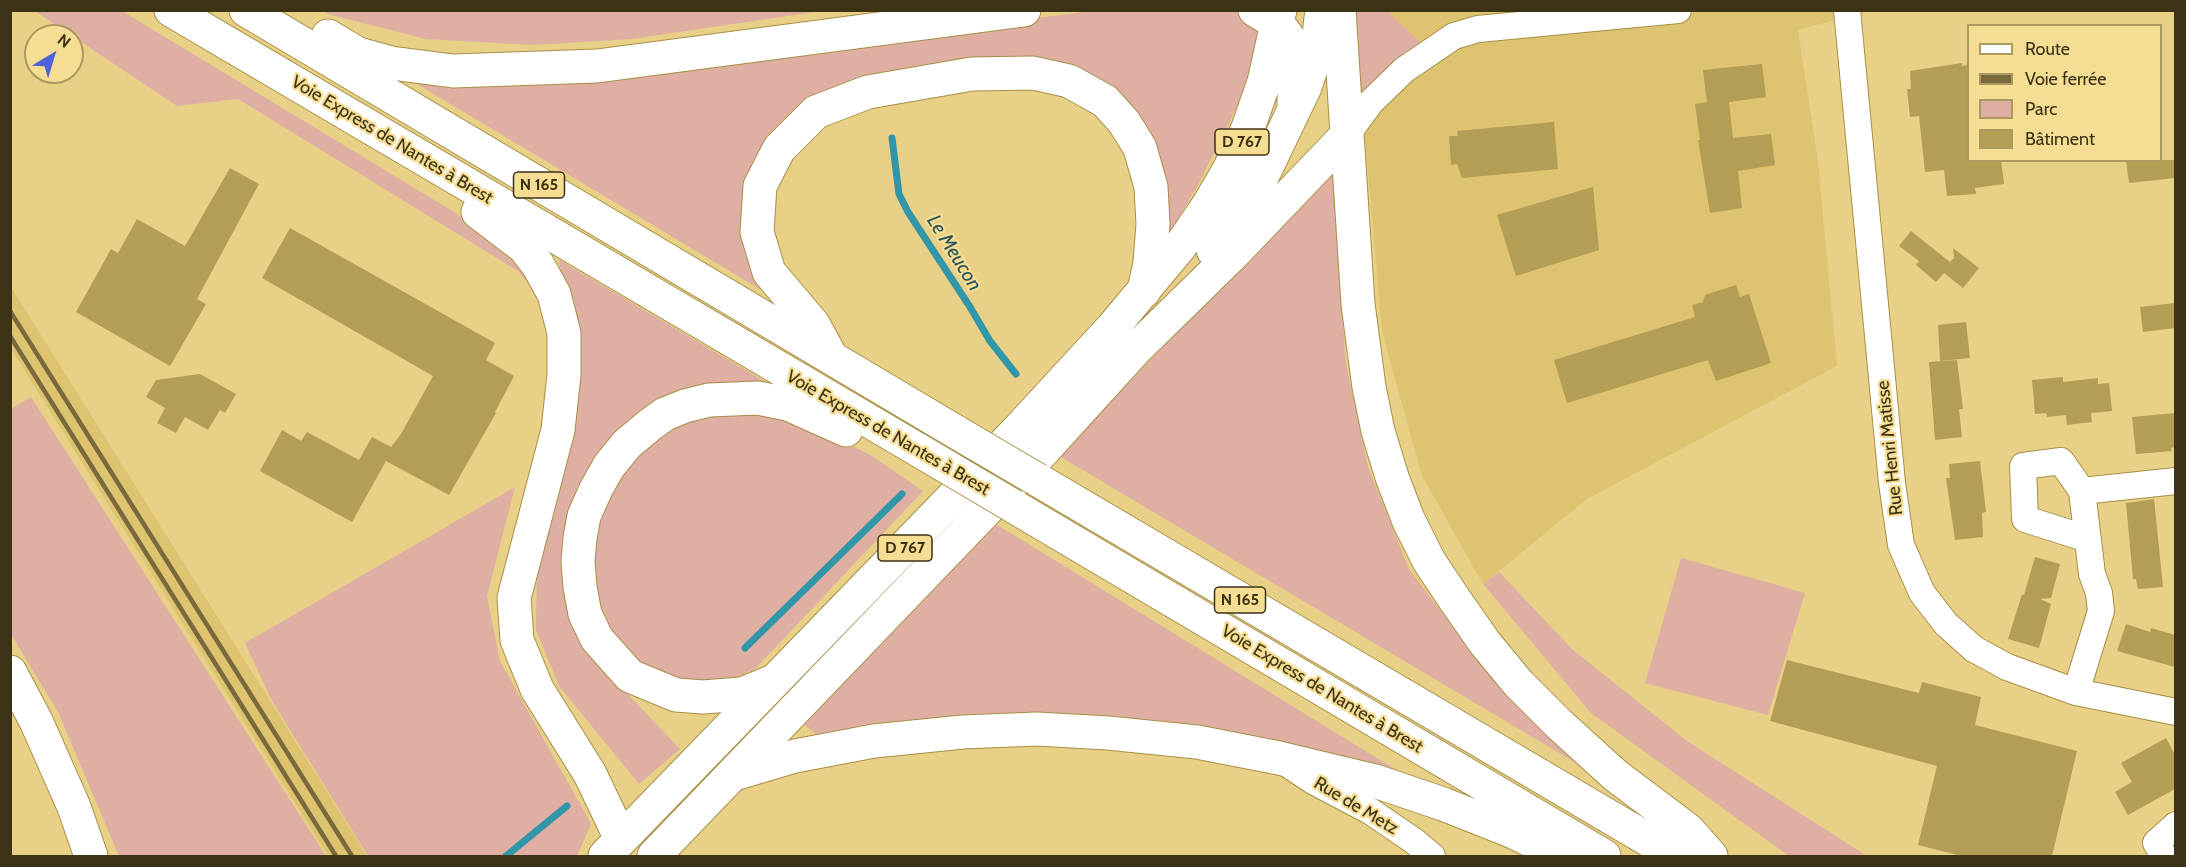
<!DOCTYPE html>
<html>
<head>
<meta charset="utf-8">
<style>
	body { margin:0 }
	#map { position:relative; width:2186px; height:867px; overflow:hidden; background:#e8d086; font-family:Cabin,sans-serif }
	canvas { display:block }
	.frame { position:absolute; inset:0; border:12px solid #3c3214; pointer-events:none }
	.legend { position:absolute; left:1967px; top:24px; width:195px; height:138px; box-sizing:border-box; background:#f5dd93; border:2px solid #ab9960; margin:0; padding:8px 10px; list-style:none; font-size:18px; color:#3c3214 }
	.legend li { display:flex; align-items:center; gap:12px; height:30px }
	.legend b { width:30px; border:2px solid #ab9960 }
	.north { position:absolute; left:24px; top:24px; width:60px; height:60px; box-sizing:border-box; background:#f5dd93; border:2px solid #ab9960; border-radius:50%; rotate:38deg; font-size:16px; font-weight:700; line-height:24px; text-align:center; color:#3c3214 }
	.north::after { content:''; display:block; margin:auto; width:21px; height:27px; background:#4f62d7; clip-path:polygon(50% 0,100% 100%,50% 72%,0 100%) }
</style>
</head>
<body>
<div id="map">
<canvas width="2186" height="867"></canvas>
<div class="frame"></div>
<ul class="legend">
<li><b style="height:8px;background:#fff"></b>Route</li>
<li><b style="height:8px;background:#796a3d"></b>Voie ferrée</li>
<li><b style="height:16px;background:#dfafa4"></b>Parc</li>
<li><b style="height:16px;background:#b49d54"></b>Bâtiment</li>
</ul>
<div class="north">N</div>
</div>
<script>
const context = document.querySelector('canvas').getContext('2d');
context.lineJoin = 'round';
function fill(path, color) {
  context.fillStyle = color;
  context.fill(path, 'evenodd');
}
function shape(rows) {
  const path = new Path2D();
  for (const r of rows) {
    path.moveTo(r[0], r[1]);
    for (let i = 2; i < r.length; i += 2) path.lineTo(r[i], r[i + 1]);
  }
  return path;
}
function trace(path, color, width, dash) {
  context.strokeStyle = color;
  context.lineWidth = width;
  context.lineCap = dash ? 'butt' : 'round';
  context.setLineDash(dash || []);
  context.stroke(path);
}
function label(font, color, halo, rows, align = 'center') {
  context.font = font + ' Cabin,sans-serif';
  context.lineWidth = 4.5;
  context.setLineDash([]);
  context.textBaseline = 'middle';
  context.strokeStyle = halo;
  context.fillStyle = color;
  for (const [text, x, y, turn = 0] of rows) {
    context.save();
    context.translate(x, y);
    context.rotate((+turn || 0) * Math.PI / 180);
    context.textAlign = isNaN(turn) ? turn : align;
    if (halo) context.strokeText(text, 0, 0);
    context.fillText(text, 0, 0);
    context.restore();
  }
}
const built = shape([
	[1354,11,1869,11,1798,30,1818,162,1837,366,1587,499,1483,584,1422,476,1382,332],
	[11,287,367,856,328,856,11,349]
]);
const green = shape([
	[1100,10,1240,11,1257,29,1255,51,1241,99,1198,185,1163,244,1108,92,898,75,759,156,773,297,407,78,554,79],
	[35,11,122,11,512,247,536,293,518,271,238,99,177,106],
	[323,11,821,11,632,39,533,45,426,39,331,15],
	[1352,11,1387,11,1423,45,1362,99,1357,96],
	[1333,175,1346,363,1368,467,1409,569,1484,668,1591,769,1588,770,1059,456,1322,180],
	[558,259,766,382,764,414,815,427,872,456,923,491,755,669,727,681,622,688,680,749,639,784,559,686,536,630,537,565,570,301],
	[31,397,326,856,119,856,58,712,11,634,11,409],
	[515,487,487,596,500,661,591,824,577,856,368,856,271,699,245,643],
	[994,523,1403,774,1265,744,819,737,799,720],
	[1681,558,1805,593,1768,715,1645,683],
	[1499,572,1573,650,1687,741,1867,856,1789,856,1591,713,1483,584]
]);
const stream = shape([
	[892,138,899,194,908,212,970,307,990,341,1016,374],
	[745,648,902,494],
	[506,856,567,806]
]);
const building = shape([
	[1962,63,1962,66,1968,65,1968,160,2001,160,2004,184,1975,188,1976,194,1947,196,1944,170,1925,172,1919,116,1910,117,1907,89,1911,89,1910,71],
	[1762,64,1766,97,1729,102,1733,138,1771,134,1775,165,1738,171,1742,208,1710,213,1698,140,1700,140,1695,104,1707,102,1703,70],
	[1554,122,1558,169,1462,178,1457,164,1451,165,1449,136,1458,136,1457,131],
	[2126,160,2175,160,2175,178,2129,183],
	[230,168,259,184,197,299,206,304,170,366,76,312,111,249,118,253,137,219,185,246],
	[1593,187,1599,250,1516,276,1497,215],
	[290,228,495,343,486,360,514,376,495,412,496,413,449,495,386,461,352,522,260,471,282,430,301,441,307,432,359,460,372,437,391,447,401,434,433,376,262,278],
	[1911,231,1950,262,1954,258,1953,248,1979,268,1963,288,1944,273,1936,282,1916,265,1919,261,1899,246],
	[1736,285,1740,297,1749,294,1771,363,1716,381,1708,360,1567,403,1554,360,1695,317,1692,305,1703,302,1705,295],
	[2175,303,2175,328,2143,332,2140,307],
	[1966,322,1970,358,1940,361,1938,325],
	[1957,360,1963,409,1959,409,1962,437,1935,440,1929,362],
	[200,374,236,394,225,413,220,410,208,430,185,417,176,433,157,423,165,408,146,397,156,380],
	[2063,377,2063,382,2098,378,2098,384,2109,383,2112,411,2091,413,2092,422,2067,425,2066,415,2047,417,2046,413,2035,414,2032,380],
	[2175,413,2175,447,2171,448,2172,451,2136,454,2132,417],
	[1980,461,1986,512,1982,513,1983,537,1955,540,1946,478,1950,478,1949,464],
	[2154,499,2163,587,2138,589,2136,579,2133,579,2126,503],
	[2035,557,2060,564,2051,598,2040,599,2051,604,2039,648,2008,639,2022,594,2024,595],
	[2126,624,2150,632,2151,628,2175,635,2175,667,2117,651],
	[1787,660,1919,693,1922,682,1981,697,1975,725,2077,751,2052,856,1961,856,1918,845,1937,766,1770,721],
	[2166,738,2175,755,2175,789,2128,815,2115,792,2132,782,2121,763]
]);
const street = shape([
	[1847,10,1892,483,1901,545,1922,593,1946,624,1974,649,2007,667,2076,692,2176,712],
	[1346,136,1370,103,1404,70,1454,36,1478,29,1678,10],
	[2082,491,2176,481],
	[2076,692,2101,611,2099,593,2092,574,2082,491,2061,461,2023,466,2025,519,2088,539],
	[1289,765,1313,781,1370,811,1414,841,1432,856],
	[2164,856,2156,843,2176,825]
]);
const secondary = shape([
	[10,672,36,721,74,807,91,856]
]);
const primary = shape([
	[1213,250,1259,183,1305,87,1317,51,1322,10],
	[605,856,1016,432,1112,328,1179,248,1209,204,1230,168,1248,128,1264,82,1280,10],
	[654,856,1045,449,1136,349,1233,254,1346,136]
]);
const highway = shape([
	[171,10,920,451],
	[246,10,968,439],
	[1255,10,1278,24,1288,37,1294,49,1294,106],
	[1339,10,1358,304,1369,387,1378,431,1392,477,1408,519,1429,561,1455,600,1485,643,1518,683,1559,724,1615,775,1688,830,1711,856],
	[328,36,358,54,391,63,453,71,597,66,1024,10],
	[478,212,524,247,538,265,554,294,564,333,564,375,558,430,514,598,517,640,537,689,590,774,621,839],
	[830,355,813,324,769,272,757,232,760,186,779,149,816,112,868,92,972,74,1033,73,1069,81,1105,101,1124,122,1140,148,1151,187,1153,224,1150,263,1144,291],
	[1038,480,1676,856],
	[1013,506,1604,856],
	[774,681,742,694,703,697,676,695,630,676,597,639,585,614,580,587,578,561,580,538,584,516,596,489,609,466,627,444,651,424,665,414,685,406,709,400,758,398,788,404,846,430],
	[734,774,795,756,874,741,963,732,1037,729,1108,733,1197,742,1279,758,1375,781,1443,804,1511,831,1563,856]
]);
const rail = shape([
	[10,311,352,856],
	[10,336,336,856]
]);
const highwayBridge = shape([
	[968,439,1038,480],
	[920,451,1013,506]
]);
const shields = [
	[1242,142,54],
	[539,185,51],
	[905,548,54],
	[1240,600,51]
];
const shieldNames = [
	["D 767",1242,142],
	["N 165",539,185],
	["D 767",905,548],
	["N 165",1240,600]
];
const streetNames = [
	["Voie Express de Nantes à Brest",392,140,31],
	["Voie Express de Nantes à Brest",888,433,30],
	["Rue Henri Matisse",1890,448,-96],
	["Voie Express de Nantes à Brest",1322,689,31],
	["Rue de Metz",1356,806,31]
];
const waterNames = [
	["Le Meucon",954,253,58]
];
fill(built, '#dec371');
fill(green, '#dfafa4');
trace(stream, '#3296a9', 7);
fill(building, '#b49d54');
trace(street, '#a68f46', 28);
trace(secondary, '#a68f46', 35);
trace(primary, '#a68f46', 35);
trace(highway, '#a68f46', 35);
trace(street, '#fff', 26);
trace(secondary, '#fff', 33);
trace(primary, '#fff', 33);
trace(highway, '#fff', 33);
trace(rail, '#796a3d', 4.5);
trace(highwayBridge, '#a68f46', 35, []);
trace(highwayBridge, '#fff', 33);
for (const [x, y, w] of shields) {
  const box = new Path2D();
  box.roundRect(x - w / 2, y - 13, w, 26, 4.5);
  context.fillStyle = '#f5dd93';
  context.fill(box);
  trace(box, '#3c3214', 1.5);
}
label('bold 16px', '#3c3214', null, shieldNames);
label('18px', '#3c3214', '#f5dd93', streetNames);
label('italic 20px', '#29545c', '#f5dd93', waterNames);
</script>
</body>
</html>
